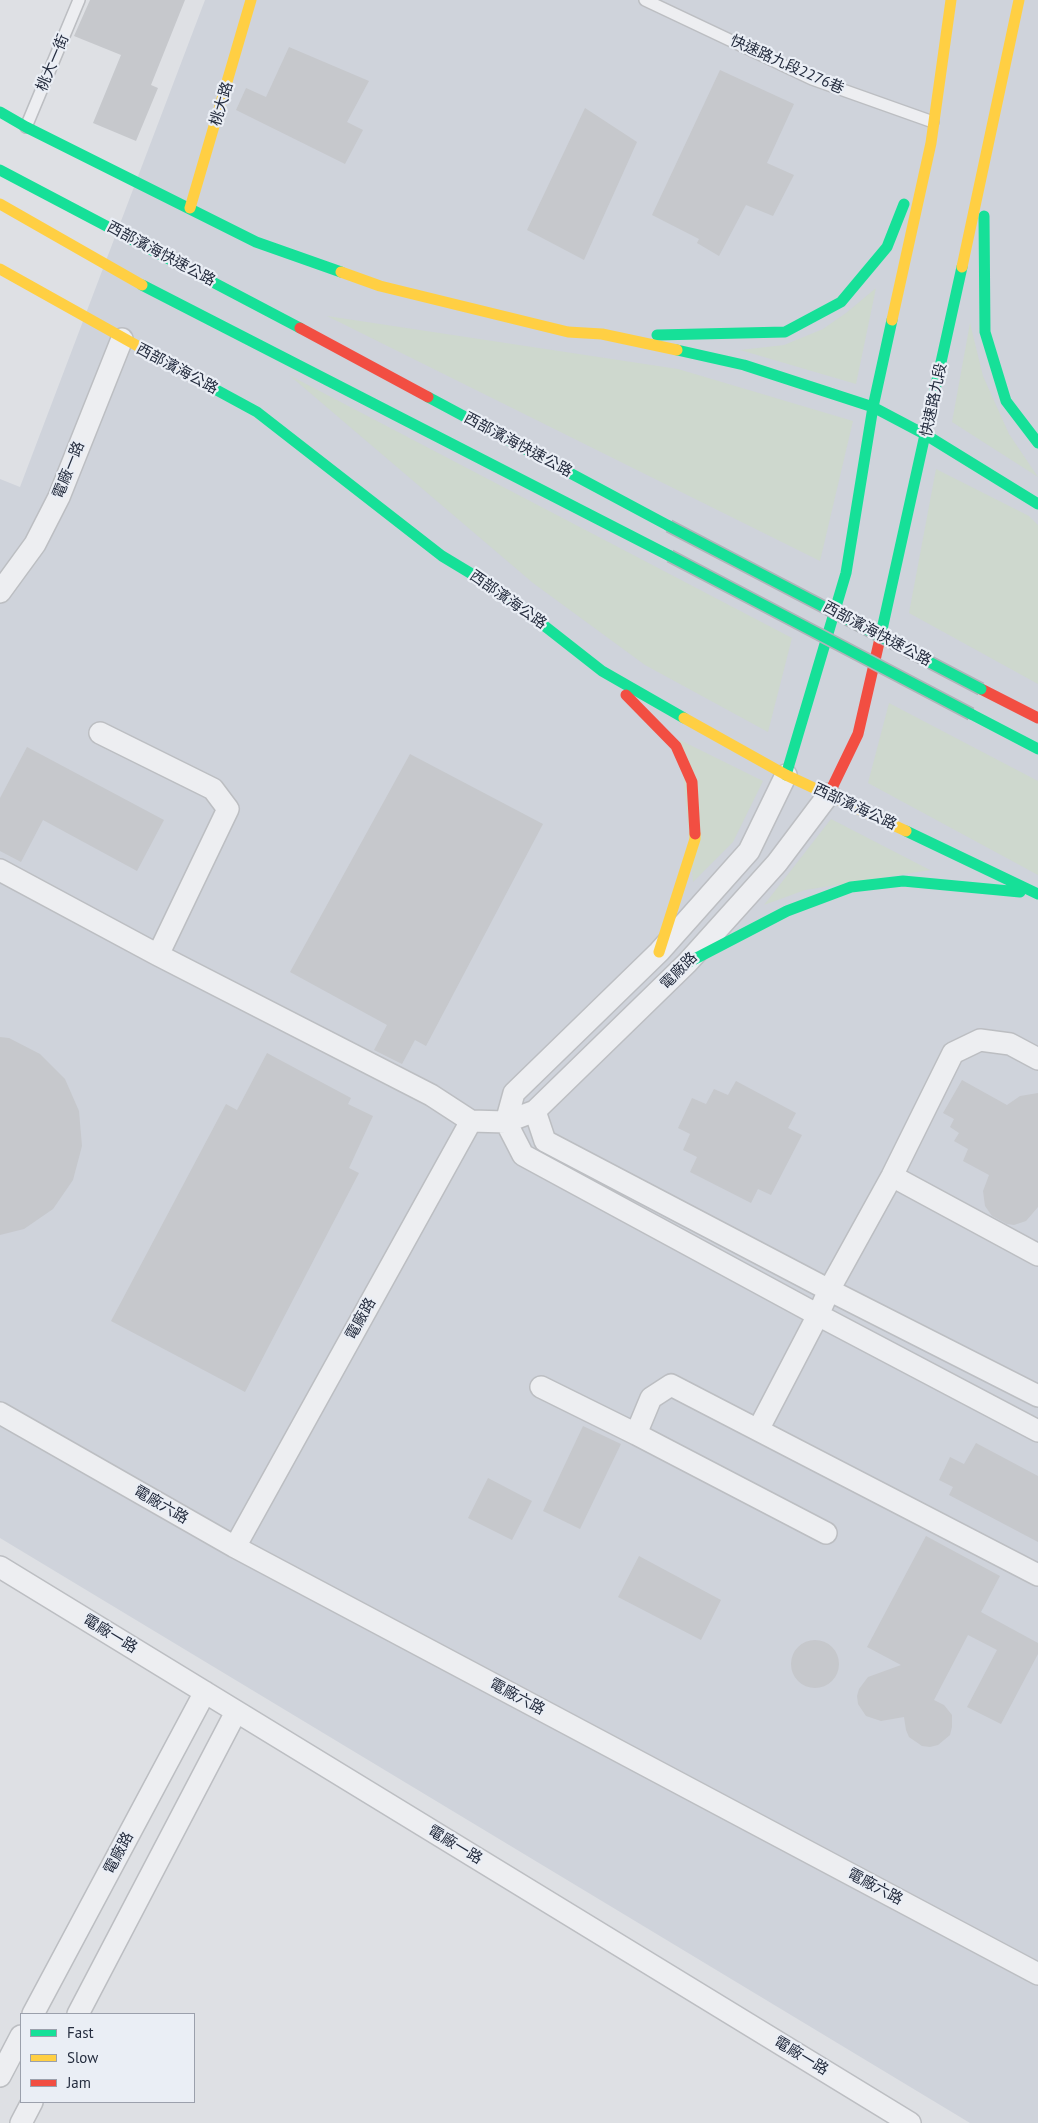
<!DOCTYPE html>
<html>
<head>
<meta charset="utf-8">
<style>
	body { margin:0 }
	#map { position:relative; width:1038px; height:2123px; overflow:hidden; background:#dee0e4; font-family:"PT Sans",sans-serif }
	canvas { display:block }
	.legend { position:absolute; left:20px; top:2013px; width:175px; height:90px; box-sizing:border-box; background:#eaeef5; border:1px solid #9ba0ac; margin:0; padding:6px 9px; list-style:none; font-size:15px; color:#242c3e }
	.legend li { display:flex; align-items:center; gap:10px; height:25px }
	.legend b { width:25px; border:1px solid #9ba0ac }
</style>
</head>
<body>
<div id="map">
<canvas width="1038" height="2123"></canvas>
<ul class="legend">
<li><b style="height:6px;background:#16e098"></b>Fast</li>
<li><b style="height:6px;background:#ffcf43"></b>Slow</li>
<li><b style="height:6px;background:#f24e42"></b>Jam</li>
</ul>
</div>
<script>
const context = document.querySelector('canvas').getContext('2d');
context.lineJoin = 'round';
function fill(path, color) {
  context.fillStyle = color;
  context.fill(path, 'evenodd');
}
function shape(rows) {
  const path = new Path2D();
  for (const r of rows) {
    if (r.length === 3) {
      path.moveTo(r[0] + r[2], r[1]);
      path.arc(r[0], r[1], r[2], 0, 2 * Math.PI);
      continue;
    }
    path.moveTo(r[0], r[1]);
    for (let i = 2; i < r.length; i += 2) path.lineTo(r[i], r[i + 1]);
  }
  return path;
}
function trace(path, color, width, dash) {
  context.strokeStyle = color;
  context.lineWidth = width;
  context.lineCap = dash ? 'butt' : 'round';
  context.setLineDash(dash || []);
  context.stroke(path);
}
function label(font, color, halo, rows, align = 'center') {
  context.font = font + ' "PT Sans","Noto Sans TC",sans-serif';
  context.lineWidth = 4.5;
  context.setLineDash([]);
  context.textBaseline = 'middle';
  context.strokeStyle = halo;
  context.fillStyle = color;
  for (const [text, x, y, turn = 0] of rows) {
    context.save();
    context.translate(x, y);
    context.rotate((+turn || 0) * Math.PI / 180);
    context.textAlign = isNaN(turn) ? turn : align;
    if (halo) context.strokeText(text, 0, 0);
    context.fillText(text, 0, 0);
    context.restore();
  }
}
const built = shape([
	[205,0,1038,0,1038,2123,970,2123,0,1538,0,479,20,487]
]);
const green = shape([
	[876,288,856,384,740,350,784,345,823,329,846,313],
	[327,316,678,369,853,421,820,561],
	[970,323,983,376,1009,434,1038,477,952,422],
	[289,375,792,638,768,732,645,665,533,583],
	[936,469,1029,516,1038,525,1038,684,909,613],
	[889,703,1038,781,1038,875,868,783],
	[680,740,763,781,733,842,693,882],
	[831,819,930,870,805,890,764,905]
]);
const building = shape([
	[90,0,185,0,151,85,158,88,136,141,93,123,121,55,74,36],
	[289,47,369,81,347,122,363,130,345,164,236,110,246,88,266,97],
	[720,70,794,104,767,163,794,175,773,216,746,205,719,256,697,243,699,239,652,215],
	[585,108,637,142,584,260,527,230],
	[27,747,164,820,137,871,43,820,21,862,0,851,0,798],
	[410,754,543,824,426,1046,415,1040,402,1064,374,1050,387,1025,290,972],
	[0,1037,9,1038,40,1054,65,1079,79,1111,82,1146,73,1180,53,1209,24,1229,0,1235],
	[267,1053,351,1098,348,1104,373,1116,349,1168,359,1173,245,1392,111,1321,226,1104,237,1110],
	[962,1080,1007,1105,1020,1096,1038,1093,1038,1207,1026,1221,1014,1225,1007,1224,992,1216,985,1206,983,1191,989,1175,963,1161,968,1149,954,1141,959,1133,950,1127,954,1119,943,1113],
	[736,1081,796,1113,788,1128,802,1135,771,1195,758,1189,751,1203,690,1172,697,1157,683,1150,690,1134,678,1128,692,1098,706,1104,714,1089,728,1095],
	[583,1426,621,1444,580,1529,543,1511],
	[976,1443,1038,1476,1038,1542,949,1495,953,1487,939,1480,950,1457,964,1464],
	[488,1478,532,1501,512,1540,468,1518],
	[926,1536,1000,1576,981,1612,1038,1643,1038,1654,1001,1724,967,1707,997,1650,968,1635,934,1700,944,1705,952,1715,952,1727,950,1735,938,1745,930,1747,922,1746,909,1737,906,1730,904,1717,881,1721,866,1716,858,1704,857,1696,859,1689,868,1677,901,1665,867,1647],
	[639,1556,721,1600,701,1640,618,1597],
	[815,1664,24]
]);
const lane = shape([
	[645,0,812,79,933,122],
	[26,127,79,0]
]);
const street = shape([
	[0,592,35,544,59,497,122,339],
	[100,733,213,789,228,809,158,955],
	[786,775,749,851,659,952,514,1093,506,1122,523,1155,818,1315,1038,1431],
	[0,870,158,955,431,1095,471,1121],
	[535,1111,545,1141,829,1290,1038,1396],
	[471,1121,506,1122,535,1111,687,963,777,863,829,794],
	[892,1176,1038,1255],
	[541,1387,636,1434],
	[0,1413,235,1547,1038,1974],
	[758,1430,818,1315,829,1290,892,1176,953,1053,980,1040,1010,1044,1038,1059],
	[826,1533,636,1434,651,1398,671,1385,1038,1575],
	[235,1547,471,1121],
	[0,1567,910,2123],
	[33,2014,205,1692],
	[78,2014,236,1712],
	[0,2076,21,2036],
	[21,2123,32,2102]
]);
const fast = shape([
	[0,112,26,127,256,242,341,272],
	[0,170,300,328],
	[984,216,985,332,1006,401,1038,443],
	[142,285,670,556],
	[657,335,785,332,841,302,887,247,904,204],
	[677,350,744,365,873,407,926,435,1038,504],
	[211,387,257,412,442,556,500,591,602,671,684,718],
	[428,397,669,526],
	[881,634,962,267],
	[971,714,1038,749],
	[786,775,846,573,873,407,892,320],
	[906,831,1038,894],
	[687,963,787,911,851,887,903,881,1020,892]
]);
const slow = shape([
	[0,204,142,285],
	[190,208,251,0],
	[962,267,1019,0],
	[0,269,211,387],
	[341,272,380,286,568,332,602,334,677,350],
	[892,320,931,143,951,0],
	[684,718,786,775,906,831],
	[659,952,695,839,695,834]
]);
const jam = shape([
	[300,328,428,397],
	[981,689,1038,718],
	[626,695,676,746,692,782,695,834],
	[829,794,858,734,881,634]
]);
const fastBridge = shape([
	[669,526,981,689],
	[670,556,971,714]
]);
const streetNames = [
	["桃大一街",53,63,-67],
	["快速路九段2276巷",787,65,24],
	["桃大路",222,104,-73],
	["西部濱海快速公路",161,254,28],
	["西部濱海公路",177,369,28],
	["快速路九段",934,400,-78],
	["西部濱海快速公路",518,445,28],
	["電廠一路",69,470,-68],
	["西部濱海公路",508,600,35],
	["西部濱海快速公路",877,634,28],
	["西部濱海公路",855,807,25],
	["電廠路",679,971,-45],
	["電廠路",361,1319,-61],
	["電廠六路",161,1505,30],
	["電廠一路",110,1634,31],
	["電廠六路",517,1697,28],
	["電廠一路",455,1845,31],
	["電廠路",119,1853,-62],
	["電廠六路",875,1887,28],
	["電廠一路",801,2056,31]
];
fill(built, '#cfd3db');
fill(green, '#ced8ce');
fill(building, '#c6c8cc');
trace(lane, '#bcbec2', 14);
trace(street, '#bcbec2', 24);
trace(lane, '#edeef1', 11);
trace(street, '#edeef1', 21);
trace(fast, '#16e098', 11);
trace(slow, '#ffcf43', 11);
trace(jam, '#f24e42', 11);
trace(fastBridge, '#b0b3b9', 14, []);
trace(fastBridge, '#16e098', 11);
label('15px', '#242c3e', '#eaeef5', streetNames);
</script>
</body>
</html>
